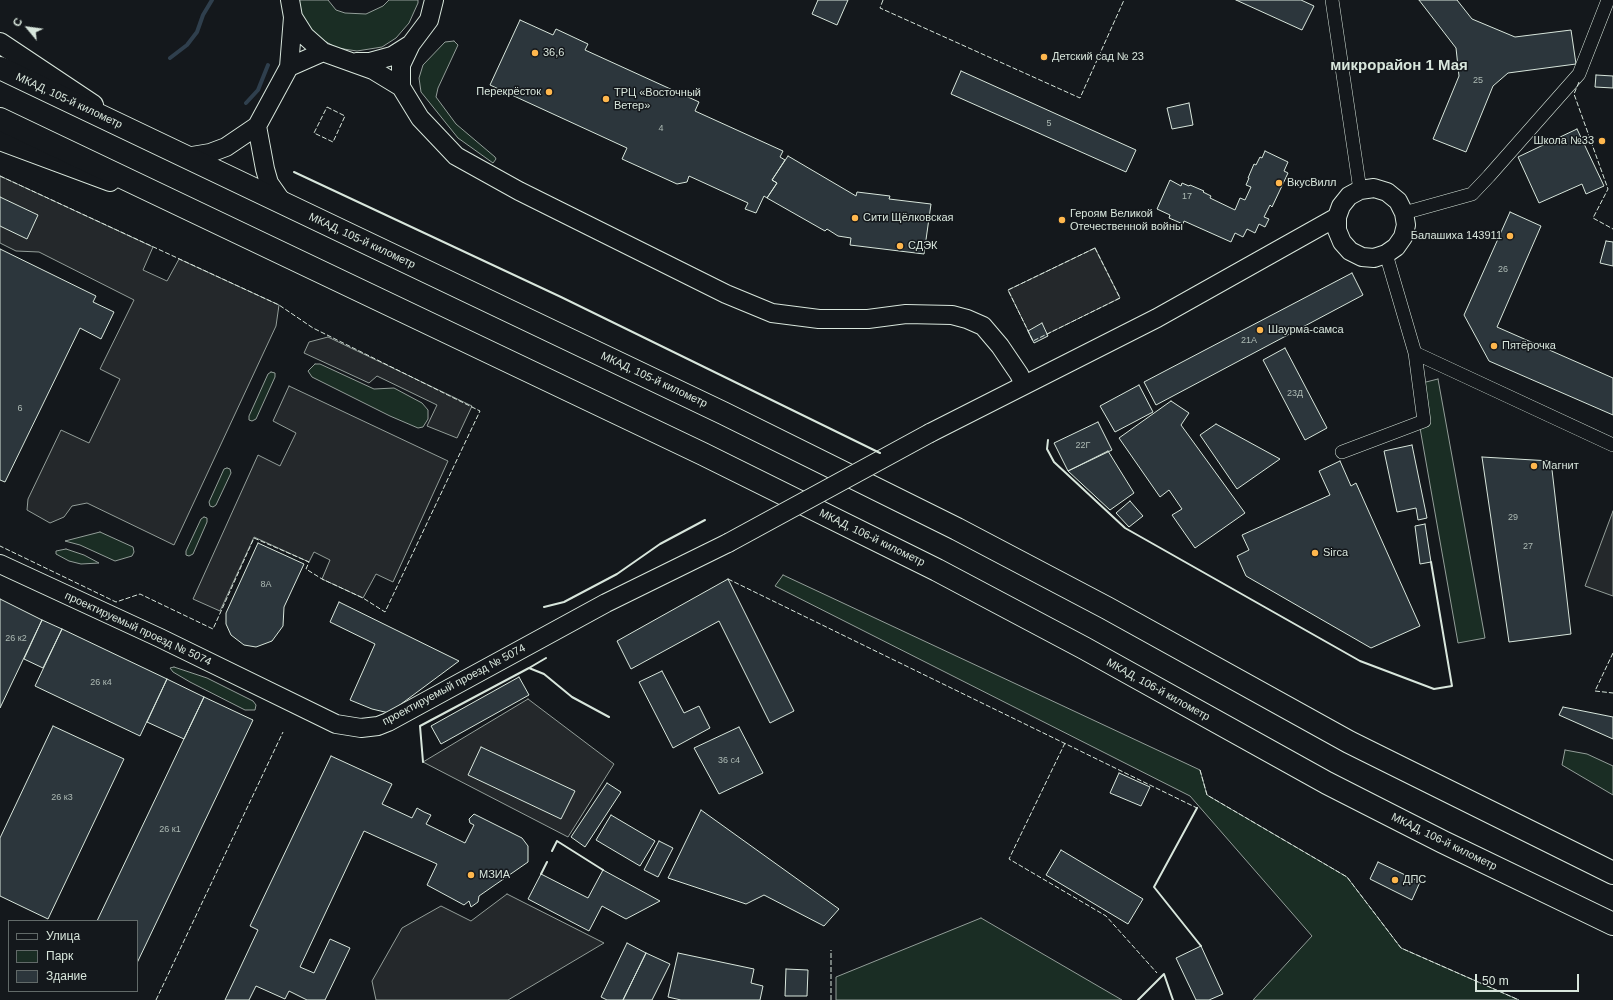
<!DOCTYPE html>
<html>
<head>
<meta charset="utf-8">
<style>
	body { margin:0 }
	#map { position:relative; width:1613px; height:1000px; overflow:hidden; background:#14181c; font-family:Helvetica,sans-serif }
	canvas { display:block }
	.legend { position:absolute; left:8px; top:920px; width:130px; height:72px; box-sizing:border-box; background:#14181c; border:1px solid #626a69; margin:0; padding:5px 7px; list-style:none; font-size:12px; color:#d8e6dc }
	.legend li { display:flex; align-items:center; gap:8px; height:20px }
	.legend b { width:20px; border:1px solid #626a69 }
	.north { position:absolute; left:8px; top:8px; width:40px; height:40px; -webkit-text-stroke:3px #14181c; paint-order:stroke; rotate:299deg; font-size:11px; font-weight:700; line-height:16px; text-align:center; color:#d8e6dc }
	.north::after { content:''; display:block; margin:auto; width:14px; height:18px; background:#d8e6dc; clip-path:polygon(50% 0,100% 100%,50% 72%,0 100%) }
	.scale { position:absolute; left:1475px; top:974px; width:104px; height:18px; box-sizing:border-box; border:2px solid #d8e6dc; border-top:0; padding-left:5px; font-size:12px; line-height:14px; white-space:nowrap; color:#d8e6dc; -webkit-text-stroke:3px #14181c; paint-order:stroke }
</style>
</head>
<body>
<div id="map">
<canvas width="1613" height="1000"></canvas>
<ul class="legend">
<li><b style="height:5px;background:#14181c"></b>Улица</li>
<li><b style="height:11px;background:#1a2d24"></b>Парк</li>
<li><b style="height:11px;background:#2c363c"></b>Здание</li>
</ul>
<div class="north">С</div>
<div class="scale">50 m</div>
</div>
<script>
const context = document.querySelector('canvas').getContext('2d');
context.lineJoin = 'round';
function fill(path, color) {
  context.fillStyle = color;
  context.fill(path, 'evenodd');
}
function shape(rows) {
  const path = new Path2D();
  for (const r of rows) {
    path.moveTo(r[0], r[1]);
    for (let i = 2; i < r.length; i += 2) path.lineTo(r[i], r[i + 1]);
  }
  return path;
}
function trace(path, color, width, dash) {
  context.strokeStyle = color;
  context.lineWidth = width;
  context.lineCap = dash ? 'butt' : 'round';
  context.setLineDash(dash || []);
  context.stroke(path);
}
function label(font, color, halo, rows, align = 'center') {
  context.font = font + ' Helvetica,sans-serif';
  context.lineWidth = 3;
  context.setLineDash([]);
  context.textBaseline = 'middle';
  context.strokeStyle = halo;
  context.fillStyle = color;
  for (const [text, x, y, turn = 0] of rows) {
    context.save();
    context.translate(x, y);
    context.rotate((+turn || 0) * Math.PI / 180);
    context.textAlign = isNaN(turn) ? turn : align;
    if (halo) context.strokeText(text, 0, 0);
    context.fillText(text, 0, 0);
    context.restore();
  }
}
const green = shape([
	[296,0,328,0,336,10,345,13,366,14,383,6,389,0,418,0,418,3,409,23,396,38,382,47,357,51,337,48,321,39,310,29,303,19,296,0],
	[454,41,458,45,438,88,436,97,456,124,495,157,496,159,493,163,458,138,421,92,419,78,423,65,445,42,454,41],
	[315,364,320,364,374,389,394,388,422,403,428,410,428,419,423,427,418,428,390,416,312,377,308,371,315,364],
	[271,372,275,373,275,377,256,419,252,421,249,420,249,416,268,374,271,372],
	[1438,379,1485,638,1458,643,1420,428,1422,383,1438,379],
	[227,468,230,469,231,473,216,505,213,507,210,506,209,502,224,469,227,468],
	[204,517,207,518,207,522,193,554,189,556,186,555,186,551,201,519,204,517],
	[100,532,133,547,134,552,132,556,115,561,80,545,65,541,100,532],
	[66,549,84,555,99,563,81,564,69,561,56,554,56,551,66,549],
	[783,575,1200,770,1207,795,1347,877,1401,948,1519,1000,1253,1000,1312,936,1190,796,775,586,783,575],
	[174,667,207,678,253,701,256,705,255,710,245,710,190,682,173,672,170,668,174,667],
	[1565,750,1587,754,1613,766,1613,795,1562,765,1565,750],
	[981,918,1122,1000,836,1000,836,977,981,918]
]);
const parking = shape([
	[0,176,153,247,143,270,167,281,179,259,279,305,276,326,174,545,87,503,72,506,64,517,50,523,27,510,28,499,61,430,89,443,120,379,100,369,134,300,39,252,16,251,0,243,0,176],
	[1095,248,1120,298,1033,341,1008,290,1095,248],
	[328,337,472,406,457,438,427,426,437,405,377,376,369,383,304,353,309,342,328,337],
	[289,386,448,461,393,582,376,574,363,598,322,579,330,560,314,552,309,562,254,537,220,611,193,599,258,455,280,466,296,433,273,421,289,386],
	[1613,511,1613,596,1585,586,1613,511],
	[528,699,614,764,568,837,423,762,528,699],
	[507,894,604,943,508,1000,376,1000,372,981,402,928,441,906,471,921,507,894]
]);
const stream = shape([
	[170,58,187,45,197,32,203,15,212,0],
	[246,103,258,90,268,65]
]);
const building = shape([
	[818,0,848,0,837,25,812,14,818,0],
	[1236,0,1301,0,1314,6,1302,30,1236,0],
	[1419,0,1457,0,1472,19,1515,37,1571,30,1576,64,1508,73,1493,86,1466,152,1433,139,1459,76,1456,48,1419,0],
	[520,20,553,35,556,29,588,44,585,50,699,102,695,111,783,151,780,157,785,160,772,180,777,183,767,198,764,196,756,213,745,209,748,203,689,176,687,182,677,184,622,159,627,148,490,85,520,20],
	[961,71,1136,150,1126,172,951,94,961,71],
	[1596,75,1613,76,1613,88,1595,87,1596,75],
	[1189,103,1193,125,1172,129,1167,108,1189,103],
	[1577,129,1604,186,1586,194,1582,184,1539,203,1518,157,1577,129],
	[1265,151,1288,162,1284,171,1288,173,1272,207,1270,205,1264,217,1269,219,1265,227,1259,224,1255,233,1247,229,1243,237,1235,233,1231,242,1184,221,1183,224,1169,218,1170,215,1157,209,1170,180,1181,186,1182,183,1189,186,1190,185,1204,191,1203,192,1211,196,1210,198,1235,210,1240,198,1245,200,1251,187,1246,185,1249,178,1248,178,1254,164,1256,165,1260,157,1262,158,1265,151],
	[788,156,856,196,857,192,890,196,889,199,931,204,924,254,850,245,851,238,838,236,827,229,825,231,767,198,777,183,772,180,788,156],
	[0,197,38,215,27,239,0,226,0,197],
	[1510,212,1541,226,1497,327,1613,378,1613,415,1489,361,1464,315,1510,212],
	[1606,241,1613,242,1613,266,1600,263,1606,241],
	[0,249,96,296,93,302,114,312,101,339,80,328,5,482,0,480,0,249],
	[1352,273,1363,295,1156,405,1144,382,1352,273],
	[1042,323,1048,336,1034,343,1028,331,1042,323],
	[1285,348,1327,428,1305,440,1263,360,1285,348],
	[1139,385,1153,412,1115,432,1100,406,1139,385],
	[1171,401,1189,413,1181,425,1245,513,1195,548,1172,515,1182,509,1169,490,1160,497,1119,438,1171,401],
	[1098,422,1112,450,1068,471,1054,443,1098,422],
	[1216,424,1280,459,1237,489,1200,435,1216,424],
	[1412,445,1427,518,1418,520,1416,508,1397,512,1384,451,1412,445],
	[1108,451,1134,493,1110,510,1068,471,1108,451],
	[1482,457,1551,461,1571,634,1509,642,1482,457],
	[1340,461,1351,486,1356,483,1420,626,1371,648,1246,576,1237,556,1249,550,1242,535,1330,495,1319,471,1340,461],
	[1130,501,1143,516,1129,527,1116,513,1130,501],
	[1425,524,1431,562,1420,564,1415,526,1425,524],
	[258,543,304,564,284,607,283,626,272,641,256,647,244,645,231,635,226,624,226,613,258,543],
	[728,579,794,711,770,723,719,621,631,669,617,641,728,579],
	[0,599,42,620,0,708,0,599],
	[339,602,459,661,389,713,372,709,350,700,375,644,330,622,339,602],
	[42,620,62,629,43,668,24,659,42,620],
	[62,629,167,679,140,736,35,686,62,629],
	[662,671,684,713,699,706,710,728,673,748,639,682,662,671],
	[519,677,529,695,441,744,431,726,519,677],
	[167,679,204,697,184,739,147,722,167,679],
	[204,697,253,720,137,963,137,921,97,921,204,697],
	[1563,707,1613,717,1613,739,1559,715,1563,707],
	[53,726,124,759,48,919,0,896,0,838,53,726],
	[739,727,763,773,719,794,694,748,739,727],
	[481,747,575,791,561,819,468,775,481,747],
	[331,756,392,784,382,804,412,818,417,808,424,812,431,815,426,824,465,843,474,825,470,823,469,819,474,814,522,838,528,846,528,862,479,896,478,902,471,907,469,901,464,905,427,885,437,864,364,831,300,967,314,973,330,939,350,948,325,1000,307,1000,289,991,285,999,256,986,249,1000,225,1000,258,930,250,926,331,756],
	[1119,773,1150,787,1141,806,1110,793,1119,773],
	[607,783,621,792,585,847,571,837,607,783],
	[701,810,839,909,824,926,764,895,746,904,668,878,701,810],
	[611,815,655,841,640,866,596,840,611,815],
	[659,841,673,848,658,877,644,870,659,841],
	[1061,850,1143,899,1128,924,1046,875,1061,850],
	[1378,862,1420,882,1412,900,1370,879,1378,862],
	[603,870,660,901,626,919,602,906,589,931,528,899,541,874,588,898,603,870],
	[627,943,646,953,623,1000,607,1000,601,997,627,943],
	[1201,946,1223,994,1209,1000,1196,1000,1176,958,1201,946],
	[646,953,670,964,652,1000,623,1000,646,953],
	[678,953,754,969,751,983,763,986,760,1000,681,1000,668,997,678,953],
	[786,969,808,970,807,996,785,996,786,969]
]);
const street = shape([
	[1332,0,1360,190],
	[1404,213,1472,194,1489,176,1579,74,1608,0],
	[1415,353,1613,445],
	[1342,452,1424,421,1415,353,1386,254]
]);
const secondary = shape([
	[293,17,305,36,323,52,373,70,401,87,420,118,456,156,519,191,726,294,772,313,819,319,868,319,906,314,952,315,967,319,983,326,1000,346,1019,374,1024,384],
	[356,62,370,62,392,56,411,44],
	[289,67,323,52],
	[401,87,401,65,411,44,429,20,434,0],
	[257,126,265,169,269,183,283,203],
	[186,157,210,153,226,147,257,126,289,67,293,17,290,0],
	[930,433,1157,318,1337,217,1341,206,1349,196,1360,190,1374,188,1387,192,1398,201,1404,213,1406,225,1403,237,1396,247,1386,254,1374,258,1362,257,1350,251,1342,242,1337,230,1337,217],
	[0,564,160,638,336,724,361,728,378,726,388,722,606,603,728,543]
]);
const primary = shape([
	[0,43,93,105],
	[0,140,110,181]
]);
const highway = shape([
	[0,68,723,413,957,529,1107,608,1349,742,1613,873],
	[0,119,703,454,937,570,1084,648,1327,783,1443,842,1613,924]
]);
const secondaryBridge = shape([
	[728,543,930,433]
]);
const fence = shape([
	[883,0,880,8,1080,98,1124,0],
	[1579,82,1574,94,1608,189,1593,218,1613,229],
	[327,107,345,116,333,142,314,133,327,107],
	[0,176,279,305,313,328,480,411,385,612,363,598,322,579,306,569,309,562,254,538,213,629,140,594,116,602,0,546],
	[1095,248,1120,298,1033,341,1008,290,1095,248],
	[728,579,1197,808],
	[1613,653,1595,691,1613,693],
	[1065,743,1009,859,1106,916,1157,973],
	[1200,770,1207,795,1347,877,1401,948,1519,1000],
	[156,1000,283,732],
	[831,1000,831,950]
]);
const wall = shape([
	[294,172,561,297,880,453],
	[1048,440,1047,449,1054,462,1125,528,1360,661,1434,689,1452,686,1431,562],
	[544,607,564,602,617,574,660,544,705,520],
	[529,668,546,658],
	[423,762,420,726,529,668,544,674,572,697,609,717],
	[1197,808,1154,887,1201,946],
	[552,851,557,841,603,870],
	[541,874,547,862],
	[1138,1000,1164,974,1173,1000]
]);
const markers = [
	[535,53,4,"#ffb74d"],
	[1044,57,4,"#ffb74d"],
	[549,92,4,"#ffb74d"],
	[606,99,4,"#ffb74d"],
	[1602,141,4,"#ffb74d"],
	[1279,183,4,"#ffb74d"],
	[855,218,4,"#ffb74d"],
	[1062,220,4,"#ffb74d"],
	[1510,236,4,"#ffb74d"],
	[900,246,4,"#ffb74d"],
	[1260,330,4,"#ffb74d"],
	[1494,346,4,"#ffb74d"],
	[1534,466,4,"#ffb74d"],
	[1315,553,4,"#ffb74d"],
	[471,875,4,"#ffb74d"],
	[1395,880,4,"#ffb74d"]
];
const numberNames = [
	["25",1478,81],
	["5",1049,124],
	["4",661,129],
	["17",1187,197],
	["26",1503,270],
	["21A",1249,341],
	["23Д",1295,394],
	["6",20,409],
	["22Г",1083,446],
	["29",1513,518],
	["27",1528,547],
	["8А",266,585],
	["26 к2",16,639],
	["26 к4",101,683],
	["36 с4",729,761],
	["26 к3",62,798],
	["26 к1",170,830]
];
const poiNames = [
	["36,6",543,53],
	["Детский сад № 23",1052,57],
	["Перекрёсток",541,92,"right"],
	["ТРЦ «Восточный",614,93],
	["Ветер»",614,106],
	["Школа №33",1594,141,"right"],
	["ВкусВилл",1287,183],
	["Героям Великой",1070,214],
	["Отечественной войны",1070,227],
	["Сити Щёлковская",863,218],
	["Балашиха 143911",1502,236,"right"],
	["СДЭК",908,246],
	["Шаурма-самса",1268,330],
	["Пятёрочка",1502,346],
	["Магнит",1542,466],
	["Sirca",1323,553],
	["МЗИА",479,875],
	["ДПС",1403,880]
];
const streetNames = [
	["МКАД, 105-й километр",69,101,25],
	["МКАД, 105-й километр",362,241,25],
	["МКАД, 105-й километр",654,380,25],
	["МКАД, 106-й километр",872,538,26],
	["проектируемый проезд № 5074",138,629,25],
	["проектируемый проезд № 5074",454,685,-28],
	["МКАД, 106-й километр",1158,690,29],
	["МКАД, 106-й километр",1444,842,26]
];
const districtNames = [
	["микрорайон 1 Мая",1399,66]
];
fill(green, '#1a2d24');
trace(green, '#939e99', 1);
fill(parking, '#24282b');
trace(parking, '#939e99', 1);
trace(stream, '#2f3f4d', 4);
fill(building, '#2c363c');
trace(building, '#d8e6dc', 1);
trace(street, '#d8e6dc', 14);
trace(secondary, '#d8e6dc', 20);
trace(primary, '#d8e6dc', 22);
trace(highway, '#d8e6dc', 24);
trace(street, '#14181c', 13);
trace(secondary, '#14181c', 18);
trace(primary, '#14181c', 20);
trace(highway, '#14181c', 22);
trace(secondaryBridge, '#d8e6dc', 20, []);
trace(secondaryBridge, '#14181c', 18);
trace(fence, '#d8e6dc', 1, [5, 2]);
trace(wall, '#d8e6dc', 2);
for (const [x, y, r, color] of markers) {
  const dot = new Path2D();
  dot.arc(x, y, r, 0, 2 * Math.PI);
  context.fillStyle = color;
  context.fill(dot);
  trace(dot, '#14181c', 1.5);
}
label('9px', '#adbab4', null, numberNames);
label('11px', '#d8e6dc', '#14181c', poiNames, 'left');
label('11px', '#d8e6dc', '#14181c', streetNames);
label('bold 15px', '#d8e6dc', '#14181c', districtNames);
</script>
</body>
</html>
